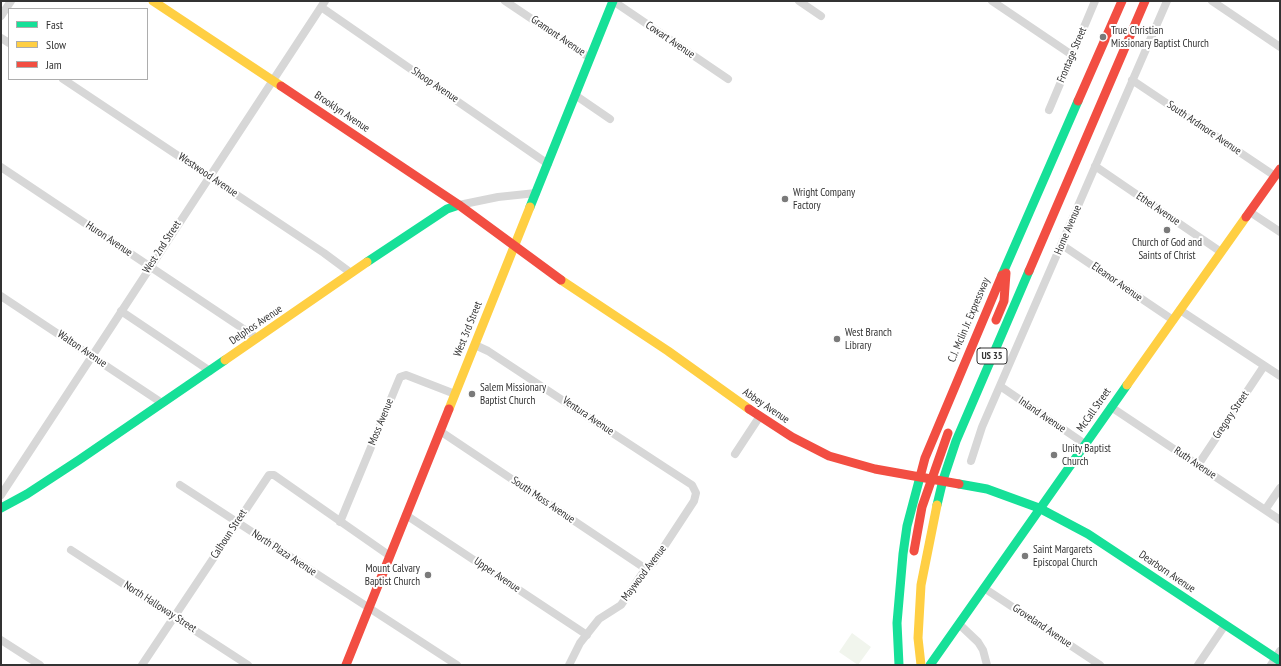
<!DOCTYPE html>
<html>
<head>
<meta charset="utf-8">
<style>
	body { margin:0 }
	#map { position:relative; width:1281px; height:666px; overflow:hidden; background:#fff; font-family:"PT Sans Narrow",sans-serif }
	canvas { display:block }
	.frame { position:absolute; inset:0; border:2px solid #333; pointer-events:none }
	.legend { position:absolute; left:8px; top:8px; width:140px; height:72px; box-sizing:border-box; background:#fff; border:1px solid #adadad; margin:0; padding:5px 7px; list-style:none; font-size:12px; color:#333 }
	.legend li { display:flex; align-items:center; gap:8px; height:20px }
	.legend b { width:20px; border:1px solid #adadad }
</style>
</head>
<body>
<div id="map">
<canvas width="1281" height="666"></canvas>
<div class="frame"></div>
<ul class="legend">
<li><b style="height:5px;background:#16e098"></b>Fast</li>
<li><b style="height:5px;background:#ffcf43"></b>Slow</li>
<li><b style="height:5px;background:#f24e42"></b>Jam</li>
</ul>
</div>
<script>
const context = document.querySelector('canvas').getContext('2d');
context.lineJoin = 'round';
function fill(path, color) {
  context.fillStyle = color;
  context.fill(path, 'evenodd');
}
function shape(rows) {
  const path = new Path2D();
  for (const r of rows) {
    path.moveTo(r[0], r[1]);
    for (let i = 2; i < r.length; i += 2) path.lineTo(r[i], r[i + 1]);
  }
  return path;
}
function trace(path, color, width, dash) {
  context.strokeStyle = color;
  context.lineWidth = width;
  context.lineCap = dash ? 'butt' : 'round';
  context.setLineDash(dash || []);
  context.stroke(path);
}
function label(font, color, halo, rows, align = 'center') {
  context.font = font + ' "PT Sans Narrow",sans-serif';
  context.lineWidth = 4;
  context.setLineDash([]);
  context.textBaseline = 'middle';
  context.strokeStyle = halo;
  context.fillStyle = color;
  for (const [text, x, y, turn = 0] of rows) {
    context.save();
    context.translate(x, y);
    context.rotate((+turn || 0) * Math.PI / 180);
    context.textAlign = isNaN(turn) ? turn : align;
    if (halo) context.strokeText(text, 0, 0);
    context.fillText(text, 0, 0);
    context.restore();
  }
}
const green = shape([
	[852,633,871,647,858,665,839,652]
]);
const street = shape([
	[505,1,590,58],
	[613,1,728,79],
	[799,1,821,16],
	[992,1,1072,55],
	[1212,1,1280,47],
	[321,7,548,164],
	[1,16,11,1],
	[1,38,9,43],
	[63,79,324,253,351,273],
	[1132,80,1275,176],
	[575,95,610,119],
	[1049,110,1095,1],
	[1095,166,1221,252],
	[1,167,257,338],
	[459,205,498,197,536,193],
	[1250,212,1280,232],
	[1062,245,1173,320],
	[1,296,162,403],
	[1180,310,1280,376],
	[121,311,210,371],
	[475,345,488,351,597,423,692,485,696,493,694,501,654,562,642,574,621,605,599,619,580,643,569,665],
	[1000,386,1085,444],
	[1111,407,1280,520],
	[440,431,646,569],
	[735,454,760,416],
	[971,461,982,427,1167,1],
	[1198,465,1264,366],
	[180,485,457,665],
	[1,495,325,1],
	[1265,510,1280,488],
	[406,515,587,635],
	[340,522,400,377,406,375,455,394],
	[71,550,248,665],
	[984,588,1100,665],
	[959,624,978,642,983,650,987,665],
	[1,640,40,665],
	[142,665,269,475,274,475,390,556],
	[1198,665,1225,625],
	[1271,665,1280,651]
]);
const fast = shape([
	[530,207,613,1],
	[367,262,447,209,459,205],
	[1002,275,1078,101],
	[959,484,987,489,1039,508,1088,534,1280,661],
	[937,505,943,480,956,441,1029,271],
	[1,508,27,494,79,460,225,360],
	[899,665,897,623,903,554,907,526,920,477],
	[930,665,1127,385]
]);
const slow = shape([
	[153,1,281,86],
	[561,280,668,351,749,409],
	[225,360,367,262],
	[1127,385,1246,217],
	[449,409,530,207],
	[921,665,918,638,921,585,937,505]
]);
const jam = shape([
	[281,86,459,205,561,280],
	[1078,101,1122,1],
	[1246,217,1280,169],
	[1029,271,1145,1],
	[996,320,1004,301,1006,273],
	[749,409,792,437,829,456,875,469,959,484],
	[920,477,925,458,1002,275],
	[914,551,922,507,948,433],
	[346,665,449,409]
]);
const markers = [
	[1103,37,4,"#7a7a7a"],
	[785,199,4,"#7a7a7a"],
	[1167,230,4,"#7a7a7a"],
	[837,339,4,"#7a7a7a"],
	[472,394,4,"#7a7a7a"],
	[1054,455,4,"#7a7a7a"],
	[1025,556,4,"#7a7a7a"],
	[428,575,4,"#7a7a7a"]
];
const shields = [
	[992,356,30]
];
const shieldNames = [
	["US 35",992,356]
];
const poiNames = [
	["True Christian",1111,31],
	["Missionary Baptist Church",1111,44],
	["Wright Company",793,193],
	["Factory",793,206],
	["Church of God and",1167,243,"center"],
	["Saints of Christ",1167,256,"center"],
	["West Branch",845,333],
	["Library",845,346],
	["Salem Missionary",480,388],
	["Baptist Church",480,401],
	["Unity Baptist",1062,449],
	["Church",1062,462],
	["Saint Margarets",1033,550],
	["Episcopal Church",1033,563],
	["Mount Calvary",420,569,"right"],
	["Baptist Church",420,582,"right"]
];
const streetNames = [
	["Gramont Avenue",558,36,34],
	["Cowart Avenue",670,40,34],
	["Frontage Street",1072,55,-67],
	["Shoop Avenue",435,85,34],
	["Brooklyn Avenue",342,112,34],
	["South Ardmore Avenue",1204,128,34],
	["Westwood Avenue",208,175,34],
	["Ethel Avenue",1158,209,34],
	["Home Avenue",1068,230,-67],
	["Huron Avenue",109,239,34],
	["West 2nd Street",162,247,-57],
	["Eleanor Avenue",1117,282,35],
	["C.J. Mclin Jr. Expressway",969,320,-67],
	["Delphos Avenue",256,325,-34],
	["West 3rd Street",468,329,-68],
	["Walton Avenue",82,349,34],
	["Abbey Avenue",766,406,34],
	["McCall Street",1094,410,-55],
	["Inland Avenue",1042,415,34],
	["Gregory Street",1231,415,-56],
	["Ventura Avenue",588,416,34],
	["Moss Avenue",381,422,-68],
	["Ruth Avenue",1195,463,34],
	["South Moss Avenue",543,500,34],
	["Calhoun Street",229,534,-57],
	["North Plaza Avenue",284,553,33],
	["Dearborn Avenue",1167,572,34],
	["Maywood Avenue",644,573,-53],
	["Upper Avenue",497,575,34],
	["North Halloway Street",160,607,33],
	["Groveland Avenue",1042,626,34]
];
fill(green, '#f1f5ed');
trace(street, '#d7d7d7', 8);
trace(fast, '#16e098', 9);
trace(slow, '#ffcf43', 9);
trace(jam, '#f24e42', 9);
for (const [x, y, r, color] of markers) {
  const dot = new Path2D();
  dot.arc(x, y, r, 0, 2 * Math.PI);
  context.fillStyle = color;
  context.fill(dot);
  trace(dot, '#fff', 1.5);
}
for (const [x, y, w] of shields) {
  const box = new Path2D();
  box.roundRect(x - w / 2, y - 8, w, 16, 3);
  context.fillStyle = '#fff';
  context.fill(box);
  trace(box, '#333', 1);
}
label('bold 10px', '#333', null, shieldNames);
label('11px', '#333', '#fff', poiNames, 'left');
label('11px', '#333', '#fff', streetNames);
</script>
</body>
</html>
